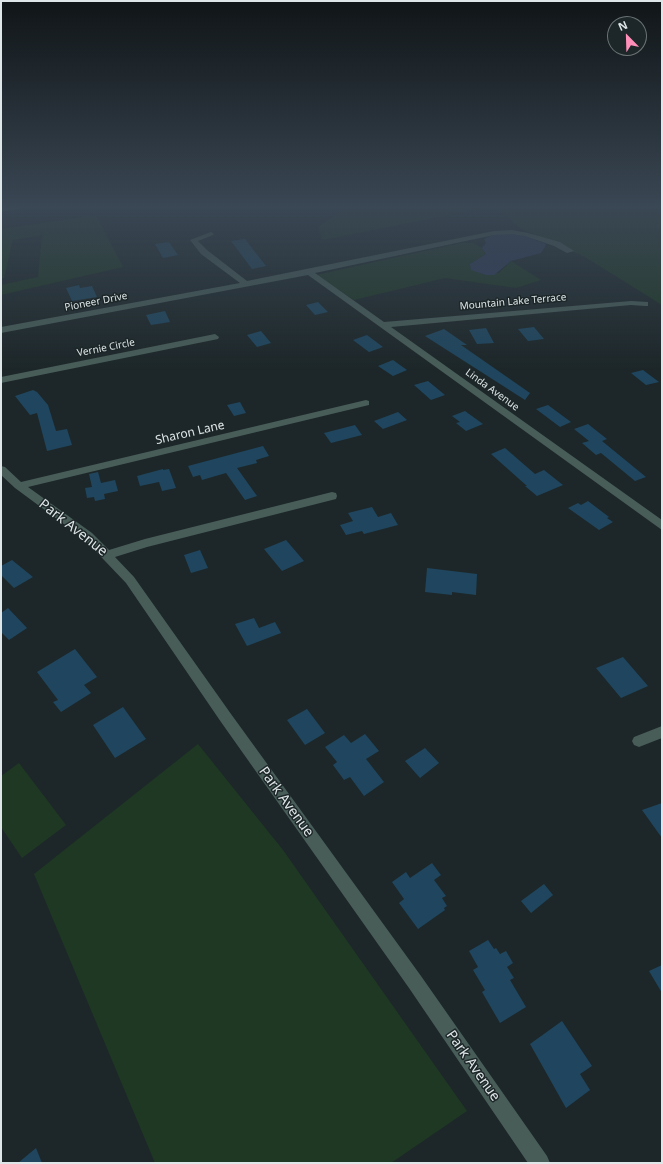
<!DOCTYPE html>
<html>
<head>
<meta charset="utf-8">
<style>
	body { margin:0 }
	#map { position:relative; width:663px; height:1164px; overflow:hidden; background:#1d2729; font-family:"Noto Sans",sans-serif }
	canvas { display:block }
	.frame { position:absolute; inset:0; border:2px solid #dfe6e7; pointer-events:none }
	.north { position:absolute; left:607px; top:16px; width:40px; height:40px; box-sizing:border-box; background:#1d2729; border:1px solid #6b7375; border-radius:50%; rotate:337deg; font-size:11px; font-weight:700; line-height:16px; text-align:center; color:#dfe6e7 }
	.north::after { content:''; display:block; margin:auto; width:14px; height:18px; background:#ff8eb9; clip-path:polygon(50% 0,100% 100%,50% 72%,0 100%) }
</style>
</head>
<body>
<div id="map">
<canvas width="663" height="1164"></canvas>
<div class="frame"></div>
<div class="north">N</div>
</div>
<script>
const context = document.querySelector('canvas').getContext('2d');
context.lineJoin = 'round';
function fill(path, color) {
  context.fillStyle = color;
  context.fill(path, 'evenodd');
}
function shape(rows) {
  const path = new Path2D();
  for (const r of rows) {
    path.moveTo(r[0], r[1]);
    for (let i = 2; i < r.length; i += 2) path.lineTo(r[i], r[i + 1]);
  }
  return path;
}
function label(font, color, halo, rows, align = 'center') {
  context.font = font + ' "Noto Sans",sans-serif';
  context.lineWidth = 3;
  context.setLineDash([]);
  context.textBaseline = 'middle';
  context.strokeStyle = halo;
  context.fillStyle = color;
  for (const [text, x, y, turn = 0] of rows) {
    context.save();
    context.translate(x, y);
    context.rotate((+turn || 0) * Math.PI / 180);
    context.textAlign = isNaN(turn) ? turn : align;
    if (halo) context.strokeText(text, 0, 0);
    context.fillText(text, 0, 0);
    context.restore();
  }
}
const green = shape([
	[346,207,492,207,322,240,318,227],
	[497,207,662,207,662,305,585,257,521,229],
	[96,215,123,267,1,295,1,285,38,277,42,235,13,240,4,278,1,278,1,229],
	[461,243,473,243,482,248,486,254,470,264,499,273,511,261,541,280,516,288,445,278,354,300,316,275],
	[198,744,283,850,467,1111,391,1163,155,1163,34,874],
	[19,763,66,825,22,858,1,827,1,776]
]);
const water = shape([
	[517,233,546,244,545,247,541,253,511,261,494,275,486,275,471,270,470,264,486,254,482,248,486,243,484,239,493,235]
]);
const building = shape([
	[245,239,266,266,252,269,231,241],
	[169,242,178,255,163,258,155,244],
	[79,285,80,288,92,286,97,297,72,301,66,288],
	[318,302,328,312,315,315,306,305],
	[165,311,170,322,151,325,146,315],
	[534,327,544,339,528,341,518,329],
	[486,328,494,343,477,344,469,330],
	[444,329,467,345,461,345,530,393,525,400,425,336],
	[261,331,271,343,257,347,247,335],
	[367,335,383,347,369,352,353,340],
	[393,360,407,370,393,376,378,366],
	[643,370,659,382,646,385,631,373],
	[428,381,445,395,431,400,414,385],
	[33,390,37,392,48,405,56,431,67,429,72,445,47,451,37,413,30,415,15,396],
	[240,402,246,413,234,416,227,405],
	[548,405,571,422,560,427,536,409],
	[465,411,483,424,466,431,456,423,460,422,452,416],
	[398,412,407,420,383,429,374,421],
	[588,424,607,439,602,441,646,477,635,481,601,453,596,455,582,443,589,441,574,429],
	[355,425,362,435,331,443,324,433],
	[263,446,269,456,256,460,257,463,237,468,257,496,245,500,226,473,202,480,200,475,193,477,188,466],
	[505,448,535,474,544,470,563,485,537,496,525,486,527,486,491,454],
	[163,469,163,470,169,469,176,488,162,491,159,482,140,486,137,476],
	[98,472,101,483,115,480,118,491,104,494,105,499,95,501,94,497,87,498,85,488,92,487,89,474],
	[588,501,609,517,607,518,613,522,599,530,568,508,578,503,581,505],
	[372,507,378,517,391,513,398,525,364,534,362,531,346,535,340,525,353,521,348,513],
	[286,540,304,561,282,571,264,549],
	[200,550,208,568,191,573,184,555],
	[12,560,33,577,14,588,1,575,1,566],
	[427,568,477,574,476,595,452,592,452,595,425,592],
	[8,608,27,628,9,640,1,632,1,613],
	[254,618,259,628,275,622,281,633,247,646,235,624],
	[75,649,97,677,84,685,91,693,61,712,53,702,58,700,37,672],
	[623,657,648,686,621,698,596,668],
	[123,707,146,739,115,758,93,725],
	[307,709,325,733,305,745,287,720],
	[365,734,379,751,366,759,384,782,364,796,350,777,344,780,333,765,337,762,325,747,344,735,351,743],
	[425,748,439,763,420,778,405,761],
	[662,803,662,838,642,810],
	[432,863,441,875,434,880,446,896,442,898,447,906,444,908,445,910,418,929,399,903,404,899,392,882,406,872,410,878],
	[544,884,553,895,531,913,521,901],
	[488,940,494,949,496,948,500,954,506,951,513,963,507,967,514,978,510,980,526,1007,500,1023,482,992,485,990,473,970,478,967,469,951],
	[662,965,662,993,649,971],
	[562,1021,592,1066,580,1074,590,1090,566,1108,530,1044],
	[36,1148,42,1163,18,1163]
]);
const street = shape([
	[512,230,528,233,560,242,574,251,567,253,554,246,525,236,512,234,494,235,315,273,384,322,631,301,648,302,648,306,645,306,631,305,391,327,662,520,662,530,308,275,1,333,1,327,240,283,201,254,190,240,211,232,214,234,213,235,198,241,207,250,247,281,494,231,512,230],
	[215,334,219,337,218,339,1,383,1,377,215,334],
	[366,400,369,401,369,405,28,487,92,533,109,550,145,539,332,492,336,493,337,496,336,499,147,547,115,557,134,577,231,714,421,976,547,1156,550,1163,528,1163,409,988,221,722,126,583,84,539,15,488,1,475,1,466,5,467,21,482,366,400],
	[662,726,662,738,639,747,634,745,632,741,634,737,662,726]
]);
const secondary = shape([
	[21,207,18,209,1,212,1,208,21,207]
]);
const farStreetnames = [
	["Pioneer Drive",96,302,-11],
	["Mountain Lake Terrace",513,302,-5],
	["Vernie Circle",106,348,-11],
	["Linda Avenue",492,390,36]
];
const streetNames = [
	["Sharon Lane",190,433,-13]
];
const nearStreetnames = [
	["Park Avenue",73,528,38],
	["Park Avenue",286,802,54],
	["Park Avenue",473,1066,55]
];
fill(green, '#1f3824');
fill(water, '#2d3a5b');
fill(building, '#1f465e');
fill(street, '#485d58');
fill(secondary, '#5b7c74');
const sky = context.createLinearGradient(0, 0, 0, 370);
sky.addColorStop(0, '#101517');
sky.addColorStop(0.56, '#3a4754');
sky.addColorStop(1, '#3a475400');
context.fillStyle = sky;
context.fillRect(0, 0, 663, 370);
label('10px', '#dfe6e7', '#1d2729', farStreetnames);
label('12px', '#dfe6e7', '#1d2729', streetNames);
label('14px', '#dfe6e7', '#1d2729', nearStreetnames);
</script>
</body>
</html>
